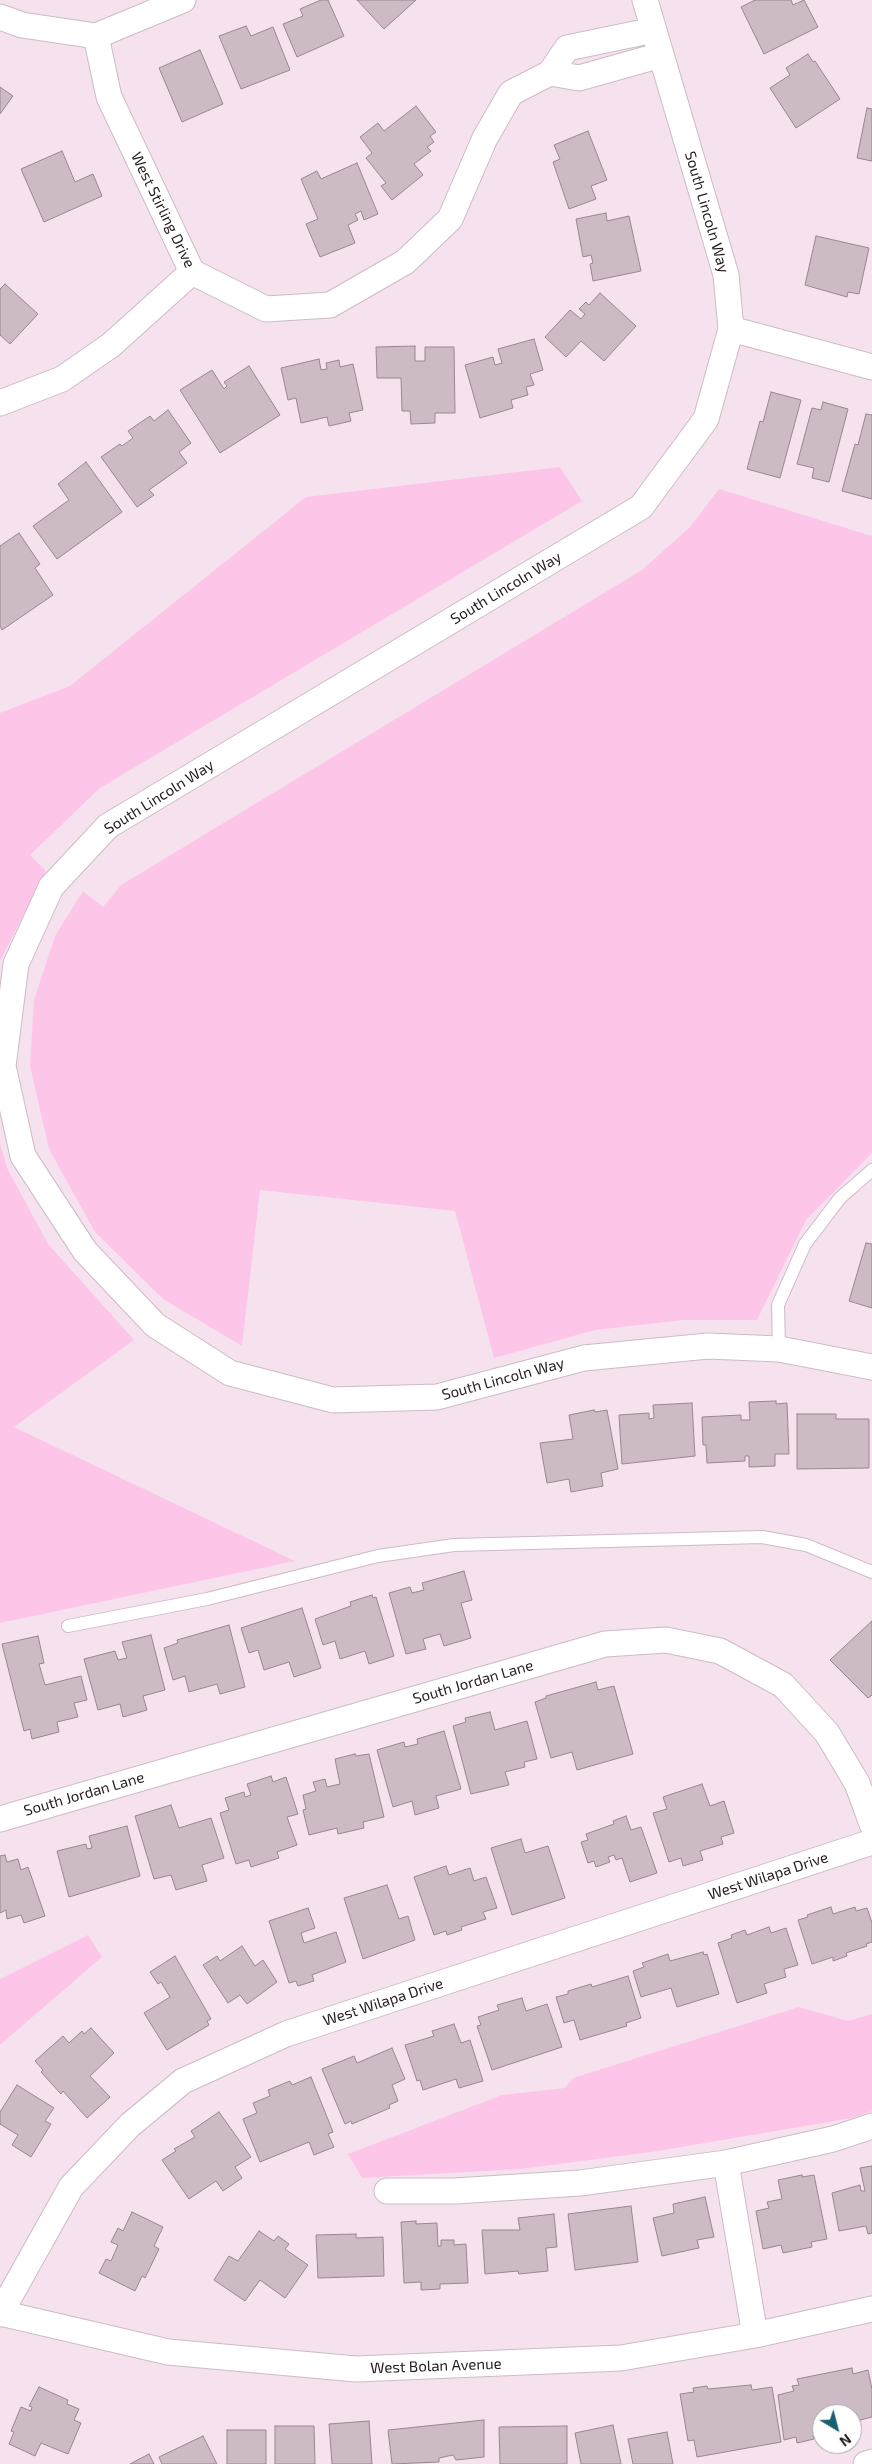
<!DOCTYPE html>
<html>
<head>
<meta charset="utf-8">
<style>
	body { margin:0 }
	#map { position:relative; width:872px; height:2464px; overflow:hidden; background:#f5e2ee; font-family:"Exo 2",sans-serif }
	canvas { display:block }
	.north { position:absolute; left:812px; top:2404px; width:50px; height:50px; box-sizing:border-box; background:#fff; border:1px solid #a7a4a5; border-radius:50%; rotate:143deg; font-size:14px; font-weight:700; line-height:20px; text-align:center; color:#221b1f }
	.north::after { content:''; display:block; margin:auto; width:18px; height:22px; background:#196070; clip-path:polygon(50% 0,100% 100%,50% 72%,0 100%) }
</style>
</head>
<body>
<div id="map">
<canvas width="872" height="2464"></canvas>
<div class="north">N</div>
</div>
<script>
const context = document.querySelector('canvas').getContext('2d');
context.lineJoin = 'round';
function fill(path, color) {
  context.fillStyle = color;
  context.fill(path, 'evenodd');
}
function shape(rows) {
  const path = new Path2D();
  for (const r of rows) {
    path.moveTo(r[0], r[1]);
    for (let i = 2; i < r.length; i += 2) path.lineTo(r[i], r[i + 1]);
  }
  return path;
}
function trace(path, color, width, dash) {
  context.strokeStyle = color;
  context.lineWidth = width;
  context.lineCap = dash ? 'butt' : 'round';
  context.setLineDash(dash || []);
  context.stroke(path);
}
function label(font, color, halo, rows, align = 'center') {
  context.font = font + ' "Exo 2",sans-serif';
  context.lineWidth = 4;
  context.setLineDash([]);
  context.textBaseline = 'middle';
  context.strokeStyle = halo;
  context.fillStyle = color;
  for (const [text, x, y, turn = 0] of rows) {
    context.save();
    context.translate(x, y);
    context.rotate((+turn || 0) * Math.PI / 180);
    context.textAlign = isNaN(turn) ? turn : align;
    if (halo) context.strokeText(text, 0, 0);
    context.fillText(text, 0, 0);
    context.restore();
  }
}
const green = shape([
	[560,467,582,501,100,788,30,855,46,871,0,961,0,713,70,686,306,497],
	[719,489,872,536,872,1153,806,1220,757,1320,684,1320,595,1330,494,1358,455,1211,260,1190,242,1346,163,1299,95,1232,49,1149,30,1066,34,1000,55,936,83,891,103,907,121,885,642,570,690,527],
	[0,1143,7,1168,48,1244,134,1340,14,1427,295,1561,0,1623],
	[88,1935,102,1957,0,2045,0,1979],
	[799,2007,848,2021,872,2014,872,2111,852,2118,658,2151,521,2169,362,2178,348,2154,502,2095,565,2088,573,2078]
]);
const building = shape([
	[321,0,328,0,344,36,297,57,283,24,303,16,300,9,321,0],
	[357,0,416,0,384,29,357,0],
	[755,0,791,0,793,5,804,0,818,27,764,54,741,7,755,0],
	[246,26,251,36,273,27,290,70,241,89,219,36,246,26],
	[200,50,223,104,182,122,159,68,200,50],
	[808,54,813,62,815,61,840,99,796,128,770,88,790,75,786,68,808,54],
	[0,87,13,96,0,114,0,87],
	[416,106,436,132,430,136,434,142,427,147,431,151,414,164,423,175,392,200,381,186,386,183,366,158,372,153,360,137,378,123,384,131,416,106],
	[867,108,872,109,872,161,857,158,867,108],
	[588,131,607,180,591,186,596,199,569,209,553,162,560,159,554,145,588,131],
	[62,151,75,182,93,174,102,196,44,222,21,169,62,151],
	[357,163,378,214,364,220,361,211,355,214,358,220,348,225,355,243,320,257,306,224,318,219,301,179,317,171,321,179,357,163],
	[606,213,607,221,629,216,641,271,593,281,590,264,593,263,591,255,583,257,576,219,606,213],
	[816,236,869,248,859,294,848,292,847,297,805,285,816,236],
	[5,284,38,314,10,344,0,335,0,289,5,284],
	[600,293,636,326,604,361,581,341,566,357,545,337,570,310,581,319,585,314,579,309,586,302,589,305,600,293],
	[534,339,543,370,530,374,534,385,526,387,528,395,511,400,513,408,480,418,465,365,493,357,495,365,502,363,498,349,534,339],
	[415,346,415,361,425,361,425,347,454,347,455,413,435,413,435,423,411,424,410,411,402,411,401,378,377,378,376,347,415,346],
	[319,359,321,370,327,369,326,363,339,360,340,367,353,364,363,410,349,413,351,421,329,426,327,417,301,423,296,398,288,400,281,368,319,359],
	[249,366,280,415,220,453,180,390,212,370,224,389,227,386,224,382,249,366],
	[771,392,801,400,780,478,747,469,760,421,763,422,771,392],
	[823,402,848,409,829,482,812,478,814,468,797,464,812,408,821,410,823,402],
	[168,410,191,443,179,452,187,463,149,490,154,495,137,507,101,457,120,444,122,446,133,438,128,431,150,416,154,421,168,410],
	[866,414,872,415,872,499,842,491,855,444,858,445,866,414],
	[86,462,122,512,57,559,33,526,69,500,58,484,86,462],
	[19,533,40,564,35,568,53,595,2,630,0,626,0,546,19,533],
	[866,1243,872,1244,872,1308,849,1301,866,1243],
	[776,1401,776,1404,787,1403,789,1454,775,1454,775,1466,749,1467,749,1456,745,1456,745,1461,707,1463,706,1445,703,1445,702,1417,741,1415,741,1420,750,1420,749,1402,776,1401],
	[692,1403,695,1456,622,1464,619,1415,649,1413,649,1419,654,1418,653,1405,692,1403],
	[594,1410,595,1412,607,1410,618,1469,601,1473,603,1486,571,1492,569,1479,547,1483,540,1443,573,1439,569,1415,594,1410],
	[797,1414,836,1414,836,1419,869,1419,869,1468,797,1469,797,1414],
	[464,1571,472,1600,461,1603,471,1638,444,1646,440,1634,423,1639,426,1649,406,1654,389,1593,410,1587,412,1593,424,1590,422,1583,464,1571],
	[372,1595,373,1598,376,1597,394,1656,369,1664,365,1651,340,1659,335,1641,323,1645,315,1619,351,1606,350,1602,372,1595],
	[302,1608,321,1668,294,1677,289,1662,264,1670,258,1650,249,1653,241,1628,302,1608],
	[872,1621,872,1695,868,1698,830,1660,872,1621],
	[229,1625,245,1687,220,1694,217,1684,189,1692,185,1676,173,1680,164,1648,178,1643,177,1640,229,1625],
	[151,1635,165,1690,143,1696,147,1710,123,1717,120,1704,98,1710,84,1659,115,1651,118,1660,127,1658,122,1642,151,1635],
	[38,1636,44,1663,39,1664,45,1685,81,1676,87,1700,74,1703,78,1717,57,1722,59,1732,32,1739,30,1729,24,1731,2,1644,38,1636],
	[596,1682,598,1690,614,1686,633,1754,577,1770,572,1752,551,1758,535,1702,546,1698,546,1696,596,1682],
	[490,1712,495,1730,527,1721,537,1759,524,1762,525,1767,505,1772,509,1785,471,1794,453,1726,466,1722,465,1718,490,1712],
	[444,1731,461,1789,436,1796,439,1808,415,1815,412,1801,393,1807,377,1750,404,1742,405,1747,418,1744,417,1739,444,1731],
	[355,1754,356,1756,369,1754,384,1817,363,1822,364,1828,338,1834,337,1828,309,1835,303,1810,306,1809,303,1795,316,1791,313,1782,325,1779,327,1787,340,1784,335,1759,355,1754],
	[271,1776,273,1782,286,1777,298,1814,287,1817,297,1845,277,1852,279,1858,251,1867,249,1860,236,1864,220,1813,229,1810,225,1798,244,1792,245,1797,251,1795,247,1784,271,1776],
	[702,1784,710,1806,724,1801,734,1833,721,1837,723,1844,700,1851,703,1860,683,1866,681,1858,669,1862,653,1813,667,1809,663,1797,702,1784],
	[171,1805,179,1828,211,1818,224,1858,202,1865,207,1881,176,1890,171,1875,154,1879,135,1816,171,1805],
	[626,1816,631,1830,641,1827,657,1873,630,1882,622,1858,616,1860,614,1855,608,1857,610,1862,596,1867,594,1861,588,1863,581,1842,588,1840,586,1834,614,1824,613,1821,626,1816],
	[127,1826,140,1876,69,1897,57,1851,86,1844,87,1849,92,1848,89,1836,127,1826],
	[521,1839,525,1853,548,1846,565,1898,512,1915,491,1848,521,1839],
	[5,1855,7,1862,18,1859,21,1870,28,1867,45,1916,24,1923,21,1915,7,1919,6,1910,0,1913,0,1856,5,1855],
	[446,1866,449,1875,470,1868,474,1881,486,1877,497,1908,483,1912,486,1919,461,1927,462,1930,447,1935,446,1931,434,1935,414,1877,446,1866],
	[387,1885,399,1919,408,1916,415,1940,363,1959,344,1898,387,1885],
	[831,1907,833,1914,855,1907,856,1911,867,1908,872,1923,872,1942,866,1944,867,1946,846,1953,847,1956,833,1961,833,1957,812,1964,798,1920,808,1917,807,1915,831,1907],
	[308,1908,315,1928,301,1933,304,1943,336,1932,346,1962,312,1975,314,1981,298,1986,296,1981,289,1983,269,1921,308,1908],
	[769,1927,771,1933,786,1928,798,1965,784,1969,786,1977,764,1984,767,1993,737,2003,718,1943,732,1938,731,1935,745,1930,747,1935,769,1927],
	[242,1946,255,1966,263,1960,277,1982,247,2004,240,1995,228,2003,203,1965,217,1956,220,1961,242,1946],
	[703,1952,704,1955,707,1954,719,1994,677,2007,671,1988,641,1997,633,1971,644,1967,642,1963,668,1954,670,1961,703,1952],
	[175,1956,211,2019,207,2021,209,2025,167,2050,144,2013,170,1997,161,1982,158,1984,150,1972,175,1956],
	[628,1976,641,2018,626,2023,627,2026,580,2040,574,2020,564,2023,556,1997,568,1994,568,1991,591,1984,592,1987,628,1976],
	[522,1998,526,2011,547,2004,562,2047,492,2070,477,2026,481,2025,478,2017,499,2010,497,2005,522,1998],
	[454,2024,461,2043,470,2040,483,2081,459,2088,456,2079,423,2090,420,2080,417,2081,405,2045,434,2036,432,2031,454,2024],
	[91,2028,114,2053,90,2076,110,2097,87,2118,63,2091,61,2094,41,2072,43,2070,35,2061,63,2036,69,2043,82,2031,84,2034,91,2028],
	[392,2048,405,2079,392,2085,398,2101,389,2105,390,2108,352,2124,351,2121,345,2124,322,2069,354,2056,357,2063,392,2048],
	[311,2077,333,2132,328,2134,334,2147,314,2155,309,2142,260,2162,243,2119,257,2113,253,2103,270,2096,268,2090,290,2081,292,2085,311,2077],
	[17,2085,54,2108,45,2121,51,2124,31,2157,12,2145,18,2135,0,2124,0,2112,17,2085],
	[219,2112,251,2157,235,2167,242,2178,223,2191,216,2181,189,2199,162,2160,176,2151,174,2149,195,2137,191,2131,219,2112],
	[872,2166,872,2233,868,2234,866,2226,839,2231,832,2193,860,2185,861,2191,865,2191,860,2168,872,2166],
	[802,2175,802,2177,814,2175,827,2239,811,2242,812,2247,783,2253,781,2245,763,2249,756,2211,769,2208,767,2202,782,2199,778,2180,802,2175],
	[705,2197,714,2237,697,2240,699,2248,662,2256,653,2218,674,2213,673,2204,705,2197],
	[631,2206,638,2262,575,2270,568,2214,631,2206],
	[132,2212,163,2227,154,2246,159,2249,145,2278,142,2276,135,2291,99,2273,106,2259,111,2261,118,2245,111,2242,118,2228,123,2231,132,2212],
	[554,2214,557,2247,546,2248,548,2271,519,2274,518,2271,485,2274,482,2230,520,2230,518,2218,554,2214],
	[416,2221,416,2224,437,2223,438,2246,441,2246,441,2240,454,2240,454,2245,466,2244,468,2283,440,2284,440,2289,421,2290,421,2282,404,2283,401,2222,416,2221],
	[259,2231,274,2241,278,2236,289,2244,285,2249,308,2265,285,2298,260,2280,245,2301,214,2280,229,2256,238,2261,259,2231],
	[356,2234,356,2238,383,2237,384,2276,318,2278,316,2235,356,2234],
	[852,2368,853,2374,868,2370,872,2389,872,2417,852,2422,852,2414,822,2414,822,2434,813,2436,814,2439,797,2443,796,2437,784,2440,778,2395,794,2391,792,2386,799,2385,797,2379,852,2368],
	[751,2385,752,2390,772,2387,781,2442,697,2457,694,2440,688,2441,680,2394,694,2392,693,2388,707,2386,708,2389,751,2385],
	[39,2387,68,2400,67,2404,79,2409,74,2420,81,2423,68,2454,41,2443,35,2456,9,2444,14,2432,11,2431,21,2407,31,2411,32,2407,29,2406,39,2387],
	[484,2420,484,2457,456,2460,453,2455,439,2458,439,2462,392,2464,388,2430,484,2420],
	[369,2421,372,2464,332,2464,329,2424,369,2421],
	[613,2425,621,2464,581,2464,575,2433,613,2425],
	[275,2426,314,2426,315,2464,275,2464,275,2426],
	[567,2426,567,2464,500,2464,499,2427,567,2426],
	[227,2430,266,2430,266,2464,227,2464,227,2430],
	[667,2432,673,2464,633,2464,628,2439,667,2432],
	[203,2436,217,2464,162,2464,159,2457,203,2436],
	[149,2454,154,2464,130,2464,149,2454]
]);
const lane = shape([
	[779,1349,778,1305,805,1244,840,1198,872,1170],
	[68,1626,207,1599,378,1556,454,1545,762,1537,806,1545,872,1572]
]);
const street = shape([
	[645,0,726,275,731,329,706,419,641,507,108,826,51,887,16,964,3,1066,23,1156,85,1251,155,1325,230,1373,333,1400,437,1397,584,1358,708,1346,779,1349,872,1367],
	[0,17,22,25,96,36],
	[96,36,109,97,192,272,266,309,330,305,405,262,450,219,485,138,511,93,550,73,567,48,654,30],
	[96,36,183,0],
	[550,73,579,78,661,55],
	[731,329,872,367],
	[0,403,62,379,111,345,192,272],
	[0,1819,605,1644,666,1640,720,1651,783,1685,827,1733,857,1783,872,1824],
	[726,2163,755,2335],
	[387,2191,455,2191,580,2183,726,2163,833,2139,872,2126],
	[0,2313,168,2352,356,2369,621,2358,755,2335,872,2309],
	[0,2314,71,2187,130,2125,183,2081,286,2034,872,1842],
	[866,2464,872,2462]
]);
const streetNames = [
	["West Stirling Drive",163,210,64],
	["South Lincoln Way",707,212,74],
	["South Lincoln Way",506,588,-31],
	["South Lincoln Way",159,797,-32],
	["South Lincoln Way",503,1379,-15],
	["South Jordan Lane",473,1682,-16],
	["South Jordan Lane",84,1794,-16],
	["West Wilapa Drive",768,1876,-18],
	["West Wilapa Drive",383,2002,-18],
	["West Bolan Avenue",436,2366,-2]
];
fill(green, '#fdc6e8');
fill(building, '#ccbac5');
trace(building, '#988691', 1);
trace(lane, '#cdbbc6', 14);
trace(street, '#cdbbc6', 27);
trace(lane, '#fff', 12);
trace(street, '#fff', 25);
label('15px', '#221b1f', '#fff', streetNames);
</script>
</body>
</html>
